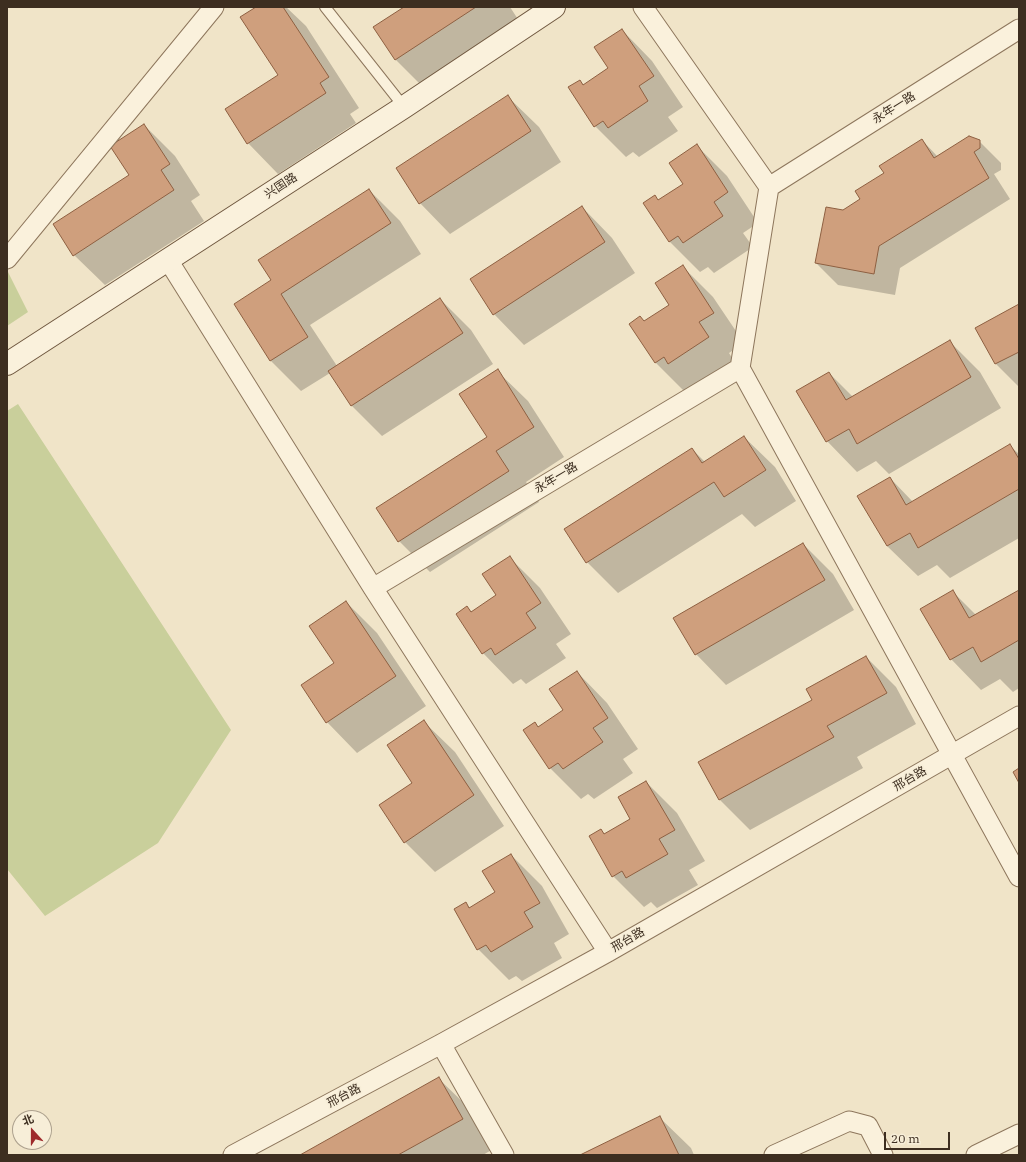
<!DOCTYPE html>
<html>
<head>
<meta charset="utf-8">
<style>
	body { margin:0 }
	#map { position:relative; width:1026px; height:1162px; overflow:hidden; background:#f0e4c8; font-family:"IBM Plex Serif","Noto Sans SC",serif }
	canvas { display:block }
	.frame { position:absolute; inset:0; border:8px solid #3d2e20; pointer-events:none }
	.north { position:absolute; left:12px; top:1110px; width:40px; height:40px; box-sizing:border-box; background:#f7eed8; border:1px solid #ada18e; border-radius:50%; rotate:339deg; font-size:11px; font-weight:700; line-height:16px; text-align:center; color:#3d2e20 }
	.north::after { content:''; display:block; margin:auto; width:14px; height:18px; background:#9e2a2b; clip-path:polygon(50% 0,100% 100%,50% 72%,0 100%) }
	.scale { position:absolute; left:884px; top:1132px; width:66px; height:18px; box-sizing:border-box; border:2px solid #3d2e20; border-top:0; padding-left:5px; font-size:12px; line-height:14px; white-space:nowrap; color:#3d2e20; -webkit-text-stroke:3px #f7eed8; paint-order:stroke }
</style>
</head>
<body>
<div id="map">
<canvas width="1026" height="1162"></canvas>
<div class="frame"></div>
<div class="north">北</div>
<div class="scale">20 m</div>
</div>
<script>
const context = document.querySelector('canvas').getContext('2d');
context.lineJoin = 'round';
function fill(path, color) {
  context.fillStyle = color;
  context.fill(path, 'evenodd');
}
function shape(rows) {
  const path = new Path2D();
  for (const r of rows) {
    path.moveTo(r[0], r[1]);
    for (let i = 2; i < r.length; i += 2) path.lineTo(r[i], r[i + 1]);
  }
  return path;
}
function trace(path, color, width, dash) {
  context.strokeStyle = color;
  context.lineWidth = width;
  context.lineCap = dash ? 'butt' : 'round';
  context.setLineDash(dash || []);
  context.stroke(path);
}
function label(font, color, halo, rows, align = 'center') {
  context.font = font + ' "IBM Plex Serif","Noto Sans SC",serif';
  context.lineWidth = 3.5;
  context.setLineDash([]);
  context.textBaseline = 'middle';
  context.strokeStyle = halo;
  context.fillStyle = color;
  for (const [text, x, y, turn = 0] of rows) {
    context.save();
    context.translate(x, y);
    context.rotate((+turn || 0) * Math.PI / 180);
    context.textAlign = isNaN(turn) ? turn : align;
    if (halo) context.strokeText(text, 0, 0);
    context.fillText(text, 0, 0);
    context.restore();
  }
}
const green = shape([
	[8,272,28,312,7,326,7,273],
	[18,404,231,730,158,843,45,916,7,869,7,411]
]);
const shadow = shape([
	[258,7,286,7,306,26,359,108,350,114,356,123,278,174,248,143,279,75],
	[405,7,510,7,523,27,426,90,396,60,374,27],
	[622,30,652,61,683,107,668,117,678,131,639,157,633,152,626,157,595,126,580,81,584,85,610,69],
	[508,97,539,127,561,162,450,234,420,203],
	[144,125,175,156,200,195,191,201,204,221,105,285,74,255,130,175],
	[922,140,938,157,979,141,1001,163,1001,170,994,174,1010,199,900,268,895,295,838,285,816,263,843,211,862,200,885,173],
	[697,146,727,176,758,223,743,233,753,247,714,273,708,267,700,272,670,242,644,203,654,196,659,201,685,184],
	[369,190,400,221,421,254,310,325,337,366,440,299,471,330,493,364,382,436,352,406,330,373,301,391,271,361,235,304,273,280],
	[582,207,612,238,635,273,524,345,494,314],
	[683,267,713,297,744,343,729,353,738,368,686,393,656,363,630,324,640,317,645,322,671,305],
	[1019,305,1019,387,996,364,976,328],
	[949,341,980,372,1001,408,889,474,876,461,857,472,827,441,829,373,853,397],
	[497,371,528,401,564,457,526,482,539,502,430,572,399,541,378,508,488,437],
	[744,437,775,467,796,501,755,527,742,514,618,593,587,562,566,529,692,449,705,462],
	[1010,446,1019,454,1019,538,950,578,937,565,918,576,887,546,890,478,913,502],
	[803,544,833,574,854,610,726,685,696,654],
	[509,557,540,588,571,634,556,644,566,658,526,684,521,679,513,684,483,653,467,608,472,612,497,596],
	[1019,591,1019,688,1013,692,1000,679,981,690,951,659,953,592,976,615],
	[346,602,377,633,426,706,357,753,327,722,335,663],
	[866,657,896,687,916,724,857,757,863,768,750,830,719,799,813,700],
	[577,672,607,703,638,749,623,759,633,773,594,799,588,794,581,799,550,768,524,730,534,723,539,728,565,710],
	[424,722,455,752,504,826,435,872,405,842],
	[646,782,677,813,705,861,689,870,698,885,657,908,651,902,644,907,613,876,601,830,606,835,632,820],
	[511,855,542,886,569,934,554,943,562,958,522,981,516,976,509,980,478,949,466,903,470,908,496,893],
	[439,1079,470,1109,493,1149,483,1155,302,1155],
	[660,1118,691,1148,694,1155,582,1155]
]);
const building = shape([
	[256,7,283,7,329,77,320,83,326,93,247,144,225,109,278,75,240,17,256,7],
	[404,7,476,7,395,60,373,27,404,7],
	[622,29,654,76,639,86,648,101,608,128,603,121,594,127,568,87,580,80,583,85,608,68,594,47,622,29],
	[508,95,531,131,419,204,396,168,508,95],
	[144,124,170,164,161,170,174,190,73,256,53,224,129,175,110,146,144,124],
	[969,136,980,140,980,148,974,152,989,178,879,246,874,274,815,263,826,207,843,210,860,199,855,191,884,173,879,166,922,139,934,158,969,136],
	[697,144,728,192,714,202,723,216,683,243,678,236,669,242,643,203,655,195,658,200,683,184,669,163,697,144],
	[369,189,391,223,281,294,308,337,270,361,234,304,271,280,258,260,369,189],
	[582,206,605,242,493,315,470,279,582,206],
	[683,265,714,313,699,322,709,337,668,364,664,357,655,363,629,324,640,316,644,321,669,305,655,283,683,265],
	[440,298,463,333,351,406,328,371,440,298],
	[1019,304,1019,352,995,364,975,328,1019,304],
	[950,340,971,377,857,444,849,429,826,442,796,391,829,372,846,400,950,340],
	[498,369,534,427,496,451,509,471,398,542,376,508,487,437,459,394,498,369],
	[744,436,766,470,724,497,714,482,586,563,564,529,692,448,702,463,744,436],
	[1010,444,1019,459,1019,489,918,548,910,533,887,546,857,496,890,477,906,505,1010,444],
	[803,543,825,580,695,655,673,618,803,543],
	[510,556,541,603,526,613,536,628,495,655,491,648,482,654,456,614,467,606,471,612,496,595,482,574,510,556],
	[953,590,969,618,1019,590,1019,640,981,662,973,647,950,660,920,609,953,590],
	[346,601,396,676,326,723,301,685,334,663,309,626,346,601],
	[866,656,887,693,827,726,834,737,719,800,698,762,812,700,806,689,866,656],
	[577,671,608,718,593,728,603,742,563,769,558,763,549,769,523,730,535,722,538,727,563,710,549,689,577,671],
	[424,720,474,795,404,843,379,805,412,783,387,745,424,720],
	[1019,768,1019,783,1013,772,1019,768],
	[646,781,675,830,659,839,668,854,626,878,622,871,612,877,589,836,601,829,604,834,630,819,618,797,646,781],
	[511,854,540,903,524,912,533,927,491,952,486,945,477,950,454,909,466,902,469,908,495,892,482,871,511,854],
	[439,1077,463,1119,398,1155,300,1155,439,1077],
	[660,1116,679,1155,580,1155,660,1116]
]);
const lane = shape([
	[325,7,404,107]
]);
const street = shape([
	[643,7,769,187,740,368,1019,877],
	[769,187,1019,29],
	[7,259,214,7],
	[168,260,373,588,608,952],
	[373,588,740,368],
	[441,1044,504,1155],
	[233,1155,441,1044,608,952,1019,716],
	[774,1155,849,1121,868,1126,883,1155],
	[976,1155,1019,1134]
]);
const secondary = shape([
	[7,364,404,107,554,7]
]);
const streetNames = [
	["永年一路",894,108,-32],
	["兴国路",281,186,-33],
	["永年一路",556,478,-31],
	["邢台路",910,779,-30],
	["邢台路",628,940,-30],
	["邢台路",344,1096,-28]
];
fill(green, '#c9cf9b');
fill(shadow, '#0003');
fill(building, '#cf9f7d');
trace(building, '#8d5f41', 1);
trace(lane, '#8d765c', 12);
trace(street, '#8d765c', 21);
trace(secondary, '#6f573f', 24);
trace(lane, '#faf1dc', 10);
trace(street, '#faf1dc', 19);
trace(secondary, '#faf1dc', 22);
label('12px', '#3d2e20', '#f7eed8', streetNames);
</script>
</body>
</html>
